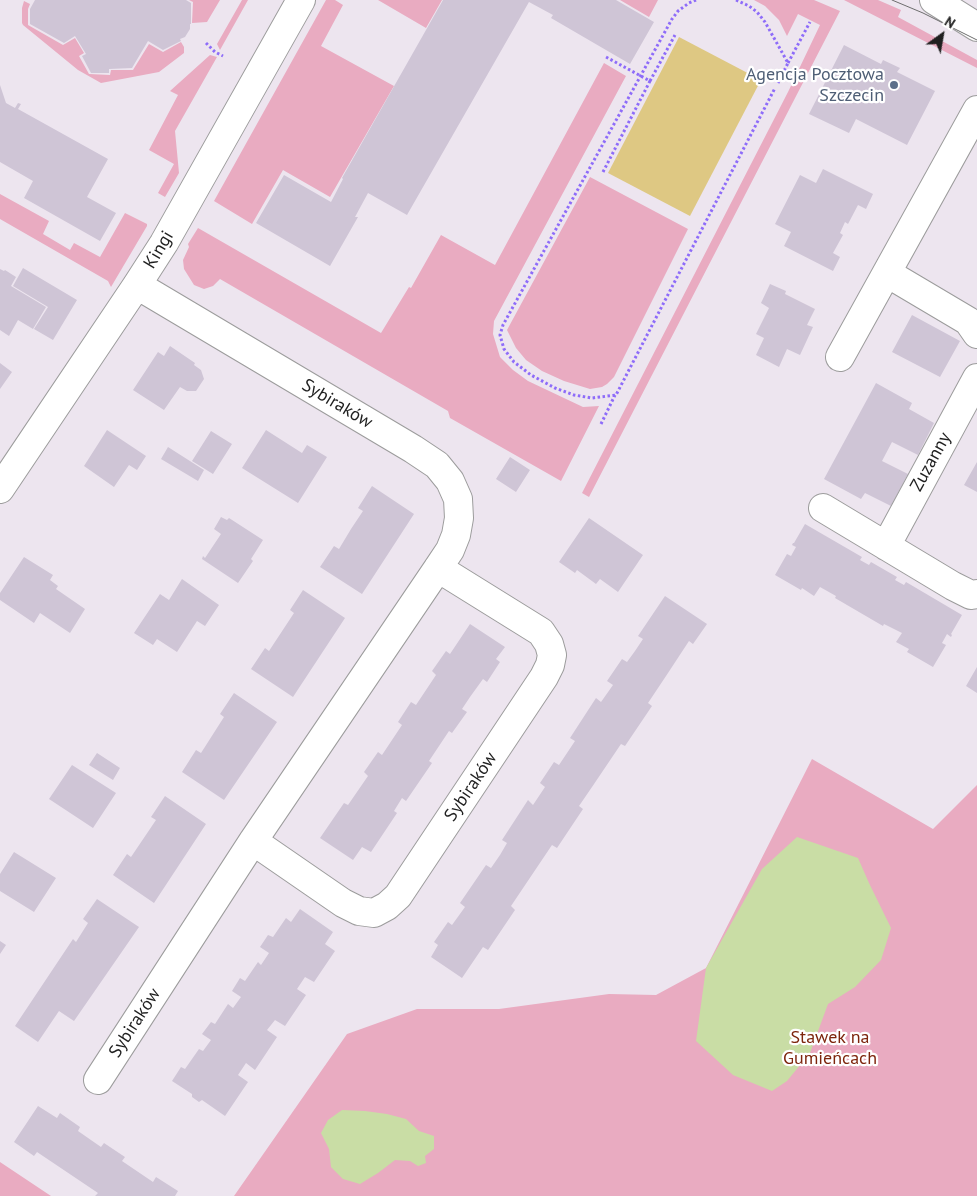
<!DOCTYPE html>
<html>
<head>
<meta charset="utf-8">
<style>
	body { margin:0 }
	#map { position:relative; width:977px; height:1196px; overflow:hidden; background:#ede5ef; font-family:"PT Sans",sans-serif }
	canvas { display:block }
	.north { position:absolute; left:917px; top:10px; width:50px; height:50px; -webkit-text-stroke:4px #fff; paint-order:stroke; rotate:32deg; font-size:14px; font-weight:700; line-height:20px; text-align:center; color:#1f1f1f }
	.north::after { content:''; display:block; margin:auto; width:18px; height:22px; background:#1f1f1f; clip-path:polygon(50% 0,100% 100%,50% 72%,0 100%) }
</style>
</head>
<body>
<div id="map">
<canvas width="977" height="1196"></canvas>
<div class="north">N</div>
</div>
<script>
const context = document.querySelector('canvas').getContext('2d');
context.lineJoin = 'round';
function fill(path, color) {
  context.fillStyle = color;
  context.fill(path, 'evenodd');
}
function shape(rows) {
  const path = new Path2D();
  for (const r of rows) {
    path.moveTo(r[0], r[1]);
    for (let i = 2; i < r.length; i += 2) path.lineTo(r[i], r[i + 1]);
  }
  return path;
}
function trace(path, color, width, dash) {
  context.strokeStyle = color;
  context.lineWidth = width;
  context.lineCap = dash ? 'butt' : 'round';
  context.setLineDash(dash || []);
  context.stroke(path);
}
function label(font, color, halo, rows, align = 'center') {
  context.font = font + ' "PT Sans",sans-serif';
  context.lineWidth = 4.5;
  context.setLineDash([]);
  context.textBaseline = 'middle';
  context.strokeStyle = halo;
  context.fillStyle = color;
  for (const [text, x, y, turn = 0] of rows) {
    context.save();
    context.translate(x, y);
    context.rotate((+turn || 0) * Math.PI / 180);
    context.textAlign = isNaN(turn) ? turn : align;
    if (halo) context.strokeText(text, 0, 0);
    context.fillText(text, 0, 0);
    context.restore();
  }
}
const grass = shape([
	[189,0,220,0,207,22,192,23,193,2],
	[242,0,248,0,220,50,217,44],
	[326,0,335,0,343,5,321,46,394,86,330,197,283,170,252,224,214,201],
	[378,0,442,0,426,28],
	[620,0,658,0,649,17],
	[754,0,814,0,840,11,589,497,582,493,788,92,820,25,798,14,787,36,779,20,765,6],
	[844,0,878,0,901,10,898,17,977,60,977,68],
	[24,1,30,4,28,9,28,25,63,45,75,38,84,53,79,56,89,74,110,75,111,70,133,70,149,44,163,52,181,42,184,47,184,53,159,72,101,83,78,70,23,25,22,23,22,8],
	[210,55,217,57,175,131,179,173,165,197,158,193,174,164,149,150,178,95,170,91],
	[604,63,626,76,494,321,493,334,500,357,513,370,528,381,583,407,599,406,561,481,450,418,448,411,220,279,213,286,204,289,194,285,184,269,183,260,189,247,188,244,198,228,381,333,409,287,411,288,441,235,495,265],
	[590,177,688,229,614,377,607,384,602,387,590,389,564,381,542,371,526,360,516,348,507,330],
	[0,194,49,221,43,234,70,250,74,243,100,257,125,213,147,224,147,226,111,287,108,281,0,219],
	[812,759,933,829,977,785,977,1196,234,1196,347,1034,417,1009,499,1009,609,994,656,995,706,968],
	[0,1162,51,1196,0,1196]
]);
const pitch = shape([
	[679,37,761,80,690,216,608,173]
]);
const water = shape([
	[797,837,858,858,869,883,891,928,881,960,855,987,828,1004,810,1053,787,1081,772,1091,733,1075,696,1041,706,968,762,869],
	[342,1110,365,1111,387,1114,406,1119,419,1131,434,1136,434,1149,425,1156,426,1163,418,1166,410,1161,395,1160,378,1173,360,1184,343,1179,331,1167,329,1149,321,1133,328,1120]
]);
const building = shape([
	[35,0,186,0,191,3,191,24,190,24,190,29,185,37,180,39,181,41,163,50,148,41,132,68,109,69,109,73,91,73,82,56,86,54,75,36,64,43,30,24,30,9],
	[443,0,616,0,654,22,630,64,551,18,553,15,529,2,407,215,368,193,355,217,358,217,330,266,256,223,284,175,331,202,343,179,342,178],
	[844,45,881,64,883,60,900,68,897,72,935,91,907,145,856,119,849,133,809,114],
	[0,85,6,103,15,108,18,103,21,104,18,109,108,159,87,197,116,213,100,241,24,198,33,181,0,162],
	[823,169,873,194,866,209,858,205,848,224,845,222,840,233,843,235,833,253,840,257,833,271,784,246,791,232,775,224,800,175,816,183],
	[23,268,77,300,53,340,34,329,48,307,13,286],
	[0,269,4,271,5,270,16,277,11,286,46,307,33,329,18,320,9,336,0,330],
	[770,284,786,291,785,294,815,309,807,325,813,327,800,355,787,349,779,367,756,355,764,338,756,334,769,308,761,303],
	[912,315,960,341,940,377,892,352],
	[170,346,195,363,194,365,201,370,204,379,196,391,187,391,180,387,164,410,133,390,158,352,164,356],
	[0,363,12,372,0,389],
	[876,383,912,403,909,409,934,423,918,455,892,442,882,461,908,474,891,506,865,493,861,499,824,479],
	[107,430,146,456,137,470,129,465,114,487,84,466],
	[266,430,302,453,307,445,327,457,298,503,242,468],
	[211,431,232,444,213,474,192,461],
	[168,447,204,470,198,481,161,459],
	[510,457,530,470,516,492,496,479],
	[977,462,977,492,964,485],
	[372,486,414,514,362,594,320,567,334,546,339,549,351,529,363,511,358,508],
	[221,517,227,520,229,518,263,540,251,559,253,561,238,583,202,559,203,556,205,558,221,534,214,529],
	[589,518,643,555,618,592,600,579,596,584,577,570,575,573,559,562],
	[805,524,862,557,860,560,869,565,871,562,897,577,895,580,904,585,906,582,962,615,951,634,952,635,951,637,947,634,942,643,946,645,933,667,907,652,909,649,896,642,902,633,884,624,883,626,835,598,836,596,820,587,814,596,802,588,801,590,775,575,787,554,791,556,796,547,792,545,793,543,794,543],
	[24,557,53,575,50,580,58,586,56,589,85,609,70,633,40,613,34,623,0,600,0,593],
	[182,579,219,605,205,626,197,621,177,652,157,639,153,645,134,633,160,594,169,600],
	[303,590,345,618,293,697,251,669,265,648,269,651,294,613,290,610],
	[665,596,707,624,693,644,689,641,668,673,648,703,652,706,625,746,621,744,592,787,579,806,583,809,557,848,552,845,511,906,515,910,488,950,483,947,462,978,431,957,438,945,434,942,448,922,452,925,465,907,460,903,486,865,491,868,500,855,507,843,502,840,528,800,533,805,545,787,540,783,554,762,559,765,575,741,570,738,596,698,601,702,613,685,607,681,622,659,627,662,635,651,643,639,638,636],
	[470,624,505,647,496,659,500,662,487,682,483,679,470,697,462,709,467,712,452,733,449,731,429,761,432,763,406,801,402,798,394,811,397,813,371,852,362,847,353,860,320,838,344,803,348,805,368,776,364,772,378,752,382,755,402,725,398,722,411,702,416,705,436,675,432,671,446,651,450,654],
	[977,667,977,693,966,686],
	[234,693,277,722,224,800,182,772,196,750,201,753,224,717,220,714],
	[97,753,120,768,113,780,89,765],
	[72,765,116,793,93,828,49,799],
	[165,796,206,824,154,903,113,875,127,854,131,857,156,820,151,817],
	[14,852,56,878,34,912,0,891,0,874],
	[97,899,139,927,74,1021,59,1011,38,1042,15,1026,73,939,76,942,88,923,83,919],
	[300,909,333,932,325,944,335,951,314,982,305,977,297,989,306,995,285,1026,275,1020,267,1030,277,1037,255,1070,246,1063,238,1075,248,1082,225,1116,202,1100,199,1102,192,1097,192,1094,172,1081,181,1067,185,1069,199,1049,203,1051,211,1040,202,1034,211,1022,215,1024,228,1004,233,1008,241,997,232,991,240,978,245,981,258,962,261,965,269,953,260,947,268,935,273,937,286,918,291,922],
	[0,941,6,945,0,954],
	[38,1106,57,1118,60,1113,80,1127,78,1131,101,1147,104,1143,125,1157,122,1161,153,1182,156,1177,178,1191,175,1196,95,1196,98,1193,37,1152,34,1156,14,1142]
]);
const path = shape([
	[696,0,689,3,678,11,672,19,503,325,500,335,504,349,514,362,531,375,555,388,574,395,592,398,616,395,775,88],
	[736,0,749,6,757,12,765,22,788,63,778,83],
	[206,43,215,52,223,56],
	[788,63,810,22],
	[650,81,675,35],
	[603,172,650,81,606,57],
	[601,424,615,395]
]);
const minor = shape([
	[934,0,977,27],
	[887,273,968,321,977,334],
	[840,357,977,110],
	[0,489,137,285,164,243,301,0],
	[823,508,953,586,971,595,977,594],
	[886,546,977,378],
	[253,841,343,903,359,911,374,913,387,906,398,896,544,677,550,665,552,655,549,644,541,632,438,568],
	[98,1080,253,841,438,568,450,550,456,535,459,518,458,499,450,481,437,465,413,449,137,285]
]);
const tram = shape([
	[892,0,923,13,977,40]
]);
const markers = [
	[894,85,5,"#5c6f8a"]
];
const serviceNames = [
	["Agencja Pocztowa",884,75],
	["Szczecin",884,96]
];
const streetNames = [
	["Kingi",159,250,-59],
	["Sybiraków",337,404,31],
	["Zuzanny",931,462,-61],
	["Sybiraków",471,787,-56],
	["Sybiraków",135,1023,-57]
];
const parkNames = [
	["Stawek na",830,1038],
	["Gumieńcach",830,1059]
];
fill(grass, '#e9abc1');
fill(pitch, '#dec883');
fill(water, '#c9dda5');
fill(building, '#cfc5d6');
trace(minor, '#9c9c9c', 30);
trace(path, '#8e6cf9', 3, [2.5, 2.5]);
trace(minor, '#fff', 28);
trace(tram, '#6d6d6d', 1);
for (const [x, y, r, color] of markers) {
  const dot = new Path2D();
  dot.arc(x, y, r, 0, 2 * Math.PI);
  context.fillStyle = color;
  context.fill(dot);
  trace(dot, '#fff', 2);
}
label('18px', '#4e5e75', '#fff', serviceNames, 'right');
label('18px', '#1f1f1f', '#fff', streetNames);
label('18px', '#7d250c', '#fff', parkNames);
</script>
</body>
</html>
